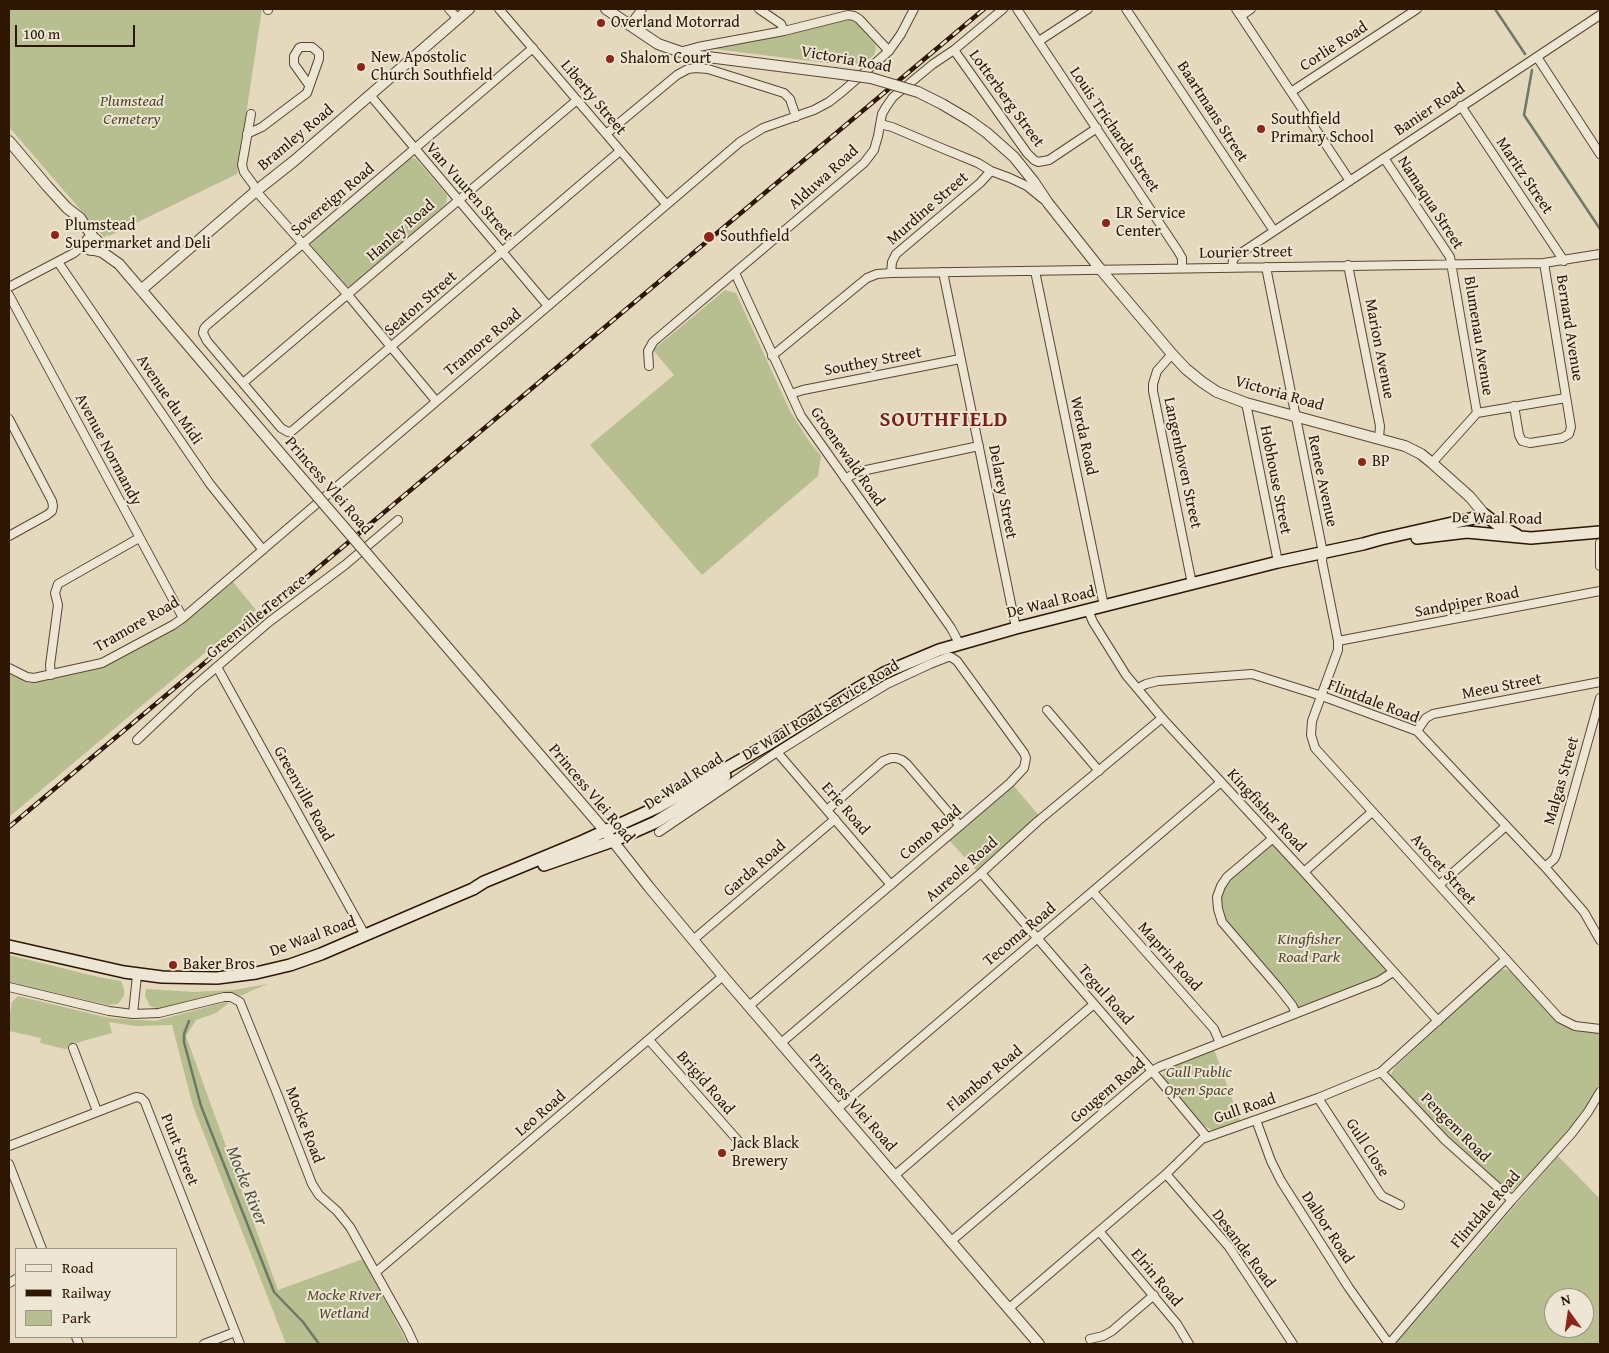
<!DOCTYPE html>
<html>
<head>
<meta charset="utf-8">
<style>
	body { margin:0 }
	#map { position:relative; width:1609px; height:1353px; overflow:hidden; background:#e4d8bd; font-family:"Gentium Book Plus",serif }
	canvas { display:block }
	.frame { position:absolute; inset:0; border:10px solid #2d1602; pointer-events:none }
	.legend { position:absolute; left:15px; top:1248px; width:162px; height:90px; box-sizing:border-box; background:#ede6d4; border:1px solid #a09380; margin:0; padding:6px 9px; list-style:none; font-size:15px; color:#2d1602 }
	.legend li { display:flex; align-items:center; gap:10px; height:25px }
	.legend b { width:25px; border:1px solid #a09380 }
	.north { position:absolute; left:1544px; top:1288px; width:50px; height:50px; box-sizing:border-box; background:#ede6d4; border:1px solid #a09380; border-radius:50%; rotate:346deg; font-size:14px; font-weight:700; line-height:20px; text-align:center; color:#2d1602 }
	.north::after { content:''; display:block; margin:auto; width:18px; height:22px; background:#8f2418; clip-path:polygon(50% 0,100% 100%,50% 72%,0 100%) }
	.scale { position:absolute; left:15px; top:25px; width:120px; height:22px; box-sizing:border-box; border:2px solid #2d1602; border-top:0; padding-left:6px; font-size:15px; line-height:18px; white-space:nowrap; color:#2d1602; -webkit-text-stroke:4px #ede6d4; paint-order:stroke }
</style>
</head>
<body>
<div id="map">
<canvas width="1609" height="1353"></canvas>
<div class="frame"></div>
<ul class="legend">
<li><b style="height:6px;background:#ede6d4"></b>Road</li>
<li><b style="height:6px;background:#2d1602"></b>Railway</li>
<li><b style="height:14px;background:#b7be8f"></b>Park</li>
</ul>
<div class="north">N</div>
<div class="scale">100 m</div>
</div>
<script>
const context = document.querySelector('canvas').getContext('2d');
context.lineJoin = 'round';
function fill(path, color) {
  context.fillStyle = color;
  context.fill(path, 'evenodd');
}
function shape(rows) {
  const path = new Path2D();
  for (const r of rows) {
    if (r.length === 3) {
      path.moveTo(r[0] + r[2], r[1]);
      path.arc(r[0], r[1], r[2], 0, 2 * Math.PI);
      continue;
    }
    path.moveTo(r[0], r[1]);
    for (let i = 2; i < r.length; i += 2) path.lineTo(r[i], r[i + 1]);
  }
  return path;
}
function trace(path, color, width, dash) {
  context.strokeStyle = color;
  context.lineWidth = width;
  context.lineCap = dash ? 'butt' : 'round';
  context.setLineDash(dash || []);
  context.stroke(path);
}
function label(font, color, halo, rows, align = 'center') {
  context.font = font + ' "Gentium Book Plus",serif';
  context.lineWidth = 4;
  context.setLineDash([]);
  context.textBaseline = 'middle';
  context.strokeStyle = halo;
  context.fillStyle = color;
  for (const [text, x, y, turn = 0] of rows) {
    context.save();
    context.translate(x, y);
    context.rotate((+turn || 0) * Math.PI / 180);
    context.textAlign = isNaN(turn) ? turn : align;
    if (halo) context.strokeText(text, 0, 0);
    context.fillText(text, 0, 0);
    context.restore();
  }
}
const green = shape([
	[9,9,262,9,237,174,109,236,108,235,104,237,9,127],
	[848,18,855,20,858,23,858,25,875,44,876,48,874,55,860,67,714,49,719,46,781,36],
	[410,157,416,159,447,195,446,204,352,286,345,287,310,247,311,241],
	[725,290,736,293,790,411,809,441,821,456,818,476,702,575,590,445,674,375,653,350],
	[233,582,256,610,9,817,9,672,29,683,32,683,101,667,178,626],
	[1013,785,1040,817,977,871,949,840],
	[1272,839,1393,972,1296,1013,1222,922,1218,909,1221,886],
	[9,955,98,977,121,981,124,989,124,996,118,1004,108,1005,9,982],
	[1504,969,1512,971,1563,1025,1576,1030,1600,1033,1600,1083,1594,1096,1578,1119,1519,1187,1512,1190,1504,1189,1456,1146,1392,1079,1391,1074,1395,1067,1498,972],
	[267,984,240,996,231,993,223,992,158,1009,150,1006,145,996,146,989,194,992,234,990],
	[18,996,109,1018,155,1021,226,1002,229,1003,216,1013,196,1020,186,1036,278,1290,363,1259,408,1344,286,1344,193,1106,172,1025,135,1026,109,1022,112,1033,83,1041,75,1044,76,1046,65,1049,40,1043,41,1038,9,1031,9,1019,12,1002],
	[1214,1049,1240,1121,1212,1130,1202,1125,1164,1080,1163,1075,1166,1068],
	[1558,1156,1600,1199,1600,1344,1397,1344,1399,1340],
	[1554,1298,1584,1298,1584,1328,1554,1328]
]);
const stream = shape([
	[1495,9,1525,54],
	[1532,70,1524,115,1600,229],
	[189,1021,184,1034,184,1042,201,1106,274,1292,303,1322,319,1344]
]);
const minor = shape([
	[449,9,458,19],
	[499,9,666,204],
	[759,9,781,24,784,31],
	[1017,9,1178,251,1182,258,1182,268],
	[1126,9,1274,231],
	[1236,9,1350,181],
	[268,10,268,9],
	[1241,16,1251,9],
	[630,25,642,9],
	[1039,41,1088,9],
	[533,48,206,326,204,329,203,333,207,341,281,428,288,432,292,431,620,151],
	[954,50,1027,153,1034,160,1038,162,1049,160,1097,128],
	[683,51,698,47,784,31,848,15,854,16,859,19,889,51],
	[1537,57,1600,154],
	[1291,92,1417,9],
	[370,95,548,306],
	[1461,106,1564,261],
	[251,114,242,165,244,172,253,184,256,191,348,295,436,401],
	[880,124,892,127,939,147,978,163,991,171,1010,178,1027,186,1043,199],
	[247,134,262,127,307,93,319,59,319,53,312,47,301,47,299,48,294,56,294,64,309,85],
	[606,134,677,75,688,69,696,68,708,69,784,93,790,99,796,117],
	[1384,158,1450,257,1477,413],
	[58,262,210,484,263,550],
	[1348,265,1380,426,1379,438],
	[1232,267,1233,260,1235,257,1600,15],
	[1266,267,1323,553,1322,561,1338,641,1338,650,1312,721,1311,735,1315,748,1559,1018,1575,1026,1600,1029],
	[1035,271,1104,606],
	[943,272,1016,628],
	[735,273,801,416,951,628,959,643],
	[891,273,1544,263,1600,254],
	[9,287,74,253,85,244],
	[9,295,183,618],
	[1172,354,1157,371,1153,384,1153,391,1192,584],
	[772,356,867,278,877,274,891,273,892,262,896,254,980,183,991,171],
	[649,366,648,351,653,342,864,163,874,150,878,136,882,114,886,107,893,97,933,64,954,50,1003,9],
	[243,383,577,100],
	[791,394,803,390,960,359],
	[1246,403,1278,562],
	[1514,406,1519,435,1522,441,1530,443,1562,438,1569,434,1571,427,1544,263],
	[9,419,52,501,53,506,52,511,47,515,9,536],
	[1432,463,1477,413,1566,398],
	[845,479,857,472,979,446],
	[1600,543,1600,566],
	[1088,610,1093,622,1126,675,1162,718,1304,872,1438,1021],
	[1338,641,1600,591],
	[217,667,365,935],
	[9,668,27,677,34,678,102,663,173,625,183,618,740,142,763,128,814,110,829,102,843,91,889,51,901,34,914,9],
	[51,675,50,665,58,605,55,593,58,584,139,538],
	[1138,688,1146,684,1158,681,1252,674,1322,696,1417,731,1545,867,1584,912,1600,940],
	[1047,710,1099,771],
	[1417,731,1426,718,1433,714,1600,682],
	[137,740,191,689,269,622,345,565,398,520],
	[777,752,891,885],
	[827,810,883,761,891,758,896,758,902,760,907,764,960,826],
	[659,832,777,752,844,710,887,684,930,664,948,657,951,657,957,661,1024,753,1026,758,1024,768,1010,783,749,1006],
	[1272,839,1227,877,1221,886,1217,897,1218,909,1222,922,1277,986,1292,1005,1296,1013],
	[1545,867,1554,859,1556,855,1600,698],
	[1304,872,1372,812],
	[981,873,1152,1071,1207,1137],
	[1439,885,1506,826],
	[1093,892,1214,1029,1220,1043],
	[693,940,835,819],
	[9,987,109,1011,133,1014,159,1013,224,997,231,997,240,1002,278,1096,312,1184,319,1195,337,1211,350,1227,407,1329,414,1344],
	[133,1014,137,975],
	[649,1040,741,1144],
	[781,1043,981,873,1038,821,1162,718],
	[73,1048,97,1111],
	[1381,1072,1445,1140,1512,1200],
	[1318,1098,1379,1192,1382,1196,1400,1205],
	[837,1109,1221,782],
	[1256,1120,1271,1161,1281,1181,1349,1288,1389,1344,1512,1200,1572,1133,1588,1112,1600,1092],
	[9,1146,136,1097,141,1098,145,1102,148,1110,240,1344],
	[9,1164,42,1249],
	[1166,1174,1229,1247,1293,1344],
	[894,1176,1094,1004],
	[1099,1231,1177,1324,1189,1344],
	[950,1242,1152,1071,1159,1067,1379,981,1393,972],
	[376,1272,723,976],
	[9,1283,16,1279],
	[1008,1309,1166,1174,1202,1139,1318,1098,1381,1072,1506,959],
	[76,1337,79,1344],
	[1090,1339,1103,1336,1112,1331,1154,1295],
	[204,1344,235,1332]
]);
const tertiary = shape([
	[606,9,658,44,681,52,700,56,834,73],
	[918,92,942,104,969,120,987,133,1014,157,1034,182,1048,203,1101,270,1172,354,1186,369,1202,382,1217,392,1246,403,1405,446,1421,454,1432,463,1470,497,1485,515],
	[9,141,47,186,67,208,80,218,93,237],
	[92,244,6],
	[94,250,102,252,119,264,286,460],
	[141,290,256,191,294,161,469,9],
	[386,576,605,831,649,887,723,976,1039,1344]
]);
const secondary = shape([
	[1485,515,1498,525,1517,535],
	[1417,538,1467,532,1531,538,1600,532],
	[544,865,613,841,656,822,695,798,725,776],
	[9,946,124,972,162,977,217,978,256,973,290,965,321,954,440,903,473,889,484,882,583,841,658,807,767,745,860,687,884,673,939,650,1016,628,1278,562,1363,544,1381,539,1470,519,1485,515]
]);
const rail = shape([
	[9,827,984,9]
]);
const tertiaryBridge = shape([
	[834,73,871,78,918,92],
	[286,460,386,576]
]);
const markers = [
	[601,23,5,"#8f2418"],
	[610,59,5,"#8f2418"],
	[361,67,5,"#8f2418"],
	[1261,129,5,"#8f2418"],
	[1106,223,5,"#8f2418"],
	[55,235,5,"#8f2418"],
	[709,237,6,"#8f2418"],
	[1362,462,5,"#8f2418"],
	[173,965,5,"#8f2418"],
	[722,1153,5,"#8f2418"]
];
const poiNames = [
	["Overland Motorrad",611,23],
	["New Apostolic",371,58],
	["Church Southfield",371,76],
	["Shalom Court",620,59],
	["Southfield",1271,120],
	["Primary School",1271,138],
	["LR Service",1116,214],
	["Center",1116,232],
	["Plumstead",65,226],
	["Supermarket and Deli",65,244],
	["Southfield",720,237],
	["BP",1372,462],
	["Baker Bros",183,965],
	["Jack Black",732,1144],
	["Brewery",732,1162]
];
const streetNames = [
	["Corlie Road",1334,47,-33],
	["Victoria Road",846,60,10],
	["Liberty Street",593,98,50],
	["Lotterberg Street",1006,99,54],
	["Banier Road",1430,110,-34],
	["Baartmans Street",1212,112,57],
	["Louis Trichardt Street",1114,130,56],
	["Bramley Road",296,138,-40],
	["Maritz Street",1524,176,56],
	["Alduwa Road",824,178,-42],
	["Van Vuuren Street",469,192,49],
	["Sovereign Road",333,200,-40],
	["Namaqua Street",1430,203,57],
	["Murdine Street",928,209,-41],
	["Hanley Road",401,231,-41],
	["Lourier Street",1246,253,-1],
	["Seaton Street",421,304,-41],
	["Bernard Avenue",1569,328,81],
	["Blumenau Avenue",1478,336,81],
	["Tramore Road",483,343,-40],
	["Marion Avenue",1379,349,79],
	["Southey Street",873,362,-11],
	["Victoria Road",1279,394,16],
	["Avenue du Midi",169,400,56],
	["Werda Road",1083,436,78],
	["Avenue Normandy",108,450,62],
	["Groenewald Road",847,457,55],
	["Langenhoven Street",1182,463,78],
	["Hobhouse Street",1275,480,79],
	["Renee Avenue",1322,481,78],
	["Princess Vlei Road",328,486,49],
	["Delarey Street",1002,492,79],
	["De Waal Road",1497,519,1],
	["De Waal Road",1051,603,-14],
	["Sandpiper Road",1467,603,-11],
	["Greenville Terrace",257,617,-39],
	["Tramore Road",137,625,-30],
	["Meeu Street",1502,687,-11],
	["Flintdale Road",1373,702,21],
	["De Waal Road Service Road",821,711,-31],
	["Malgas Street",1562,781,-74],
	["De Waal Road",684,782,-33],
	["Greenville Road",303,794,61],
	["Princess Vlei Road",591,794,50],
	["Erie Road",845,809,49],
	["Kingfisher Road",1266,811,47],
	["Como Road",931,833,-40],
	["Garda Road",755,869,-41],
	["Aureole Road",962,870,-41],
	["Avocet Street",1443,870,48],
	["Tecoma Road",1020,935,-40],
	["De Waal Road",313,937,-20],
	["Maprin Road",1169,957,48],
	["Tegul Road",1105,995,49],
	["Flambor Road",985,1079,-40],
	["Brigid Road",705,1083,49],
	["Gougem Road",1108,1091,-40],
	["Princess Vlei Road",852,1103,49],
	["Gull Road",1245,1109,-19],
	["Leo Road",541,1114,-41],
	["Mocke Road",304,1125,69],
	["Pengem Road",1455,1128,45],
	["Gull Close",1367,1148,57],
	["Punt Street",179,1150,68],
	["Flintdale Road",1486,1210,-49],
	["Dalbor Road",1327,1228,57],
	["Desande Road",1243,1249,53],
	["Elrin Road",1156,1278,50]
];
const parkNames = [
	["Plumstead",132,102],
	["Cemetery",132,120],
	["Kingfisher",1309,940],
	["Road Park",1309,958],
	["Gull Public",1199,1073],
	["Open Space",1199,1091],
	["Mocke River",344,1296],
	["Wetland",344,1314]
];
const waterNames = [
	["Mocke River",246,1186,68]
];
const districtNames = [
	["SOUTHFIELD",944,421]
];
fill(green, '#b7be8f');
trace(stream, '#6d7968', 2.5);
trace(minor, '#5b4631', 10);
trace(tertiary, '#5b4631', 12);
trace(secondary, '#2d1602', 14);
trace(minor, '#ede6d4', 8);
trace(tertiary, '#ede6d4', 10);
trace(secondary, '#ede6d4', 11);
trace(rail, '#2d1602', 4.5);
trace(rail, '#ede6d4', 2.5, [8]);
trace(tertiaryBridge, '#5b4631', 12, []);
trace(tertiaryBridge, '#ede6d4', 10);
for (const [x, y, r, color] of markers) {
  const dot = new Path2D();
  dot.arc(x, y, r, 0, 2 * Math.PI);
  context.fillStyle = color;
  context.fill(dot);
  trace(dot, '#ede6d4', 2);
}
label('16px', '#2d1602', '#ede6d4', poiNames, 'left');
label('16px', '#2d1602', '#ede6d4', streetNames);
label('italic 16px', '#56482c', '#ede6d4', parkNames);
label('italic 18px', '#52503e', '#ede6d4', waterNames);
context.letterSpacing = '1px';
label('bold 21px', '#7a1f14', '#ede6d4', districtNames);
context.letterSpacing = '0px';
</script>
</body>
</html>
